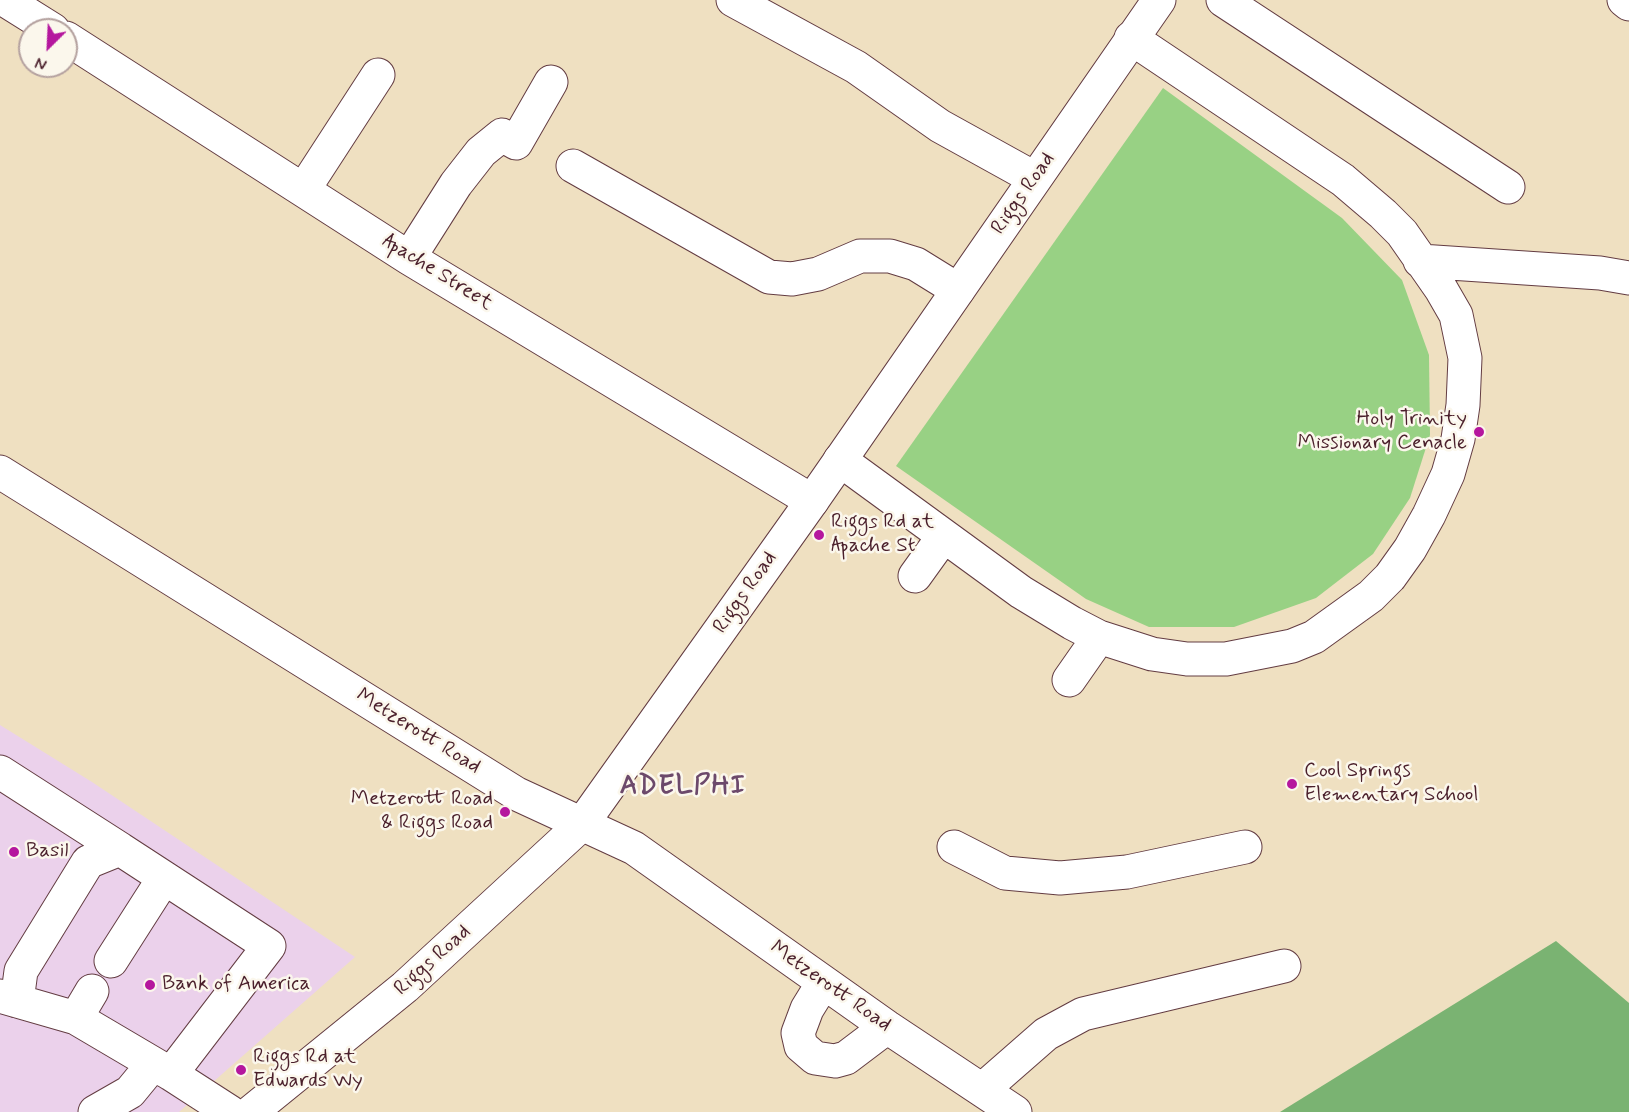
<!DOCTYPE html>
<html>
<head>
<meta charset="utf-8">
<style>
	body { margin:0 }
	#map { position:relative; width:1629px; height:1112px; overflow:hidden; background:#efe0c1; font-family:Mynerve,sans-serif }
	canvas { display:block }
	.north { position:absolute; left:18px; top:18px; width:60px; height:60px; box-sizing:border-box; background:#fbf7ec; border:2px solid #b4a19f; border-radius:50%; rotate:204deg; font-size:16px; font-weight:700; line-height:24px; text-align:center; color:#4a1f2b }
	.north::after { content:''; display:block; margin:auto; width:21px; height:27px; background:#b5179e; clip-path:polygon(50% 0,100% 100%,50% 72%,0 100%) }
</style>
</head>
<body>
<div id="map">
<canvas width="1629" height="1112"></canvas>
<div class="north">N</div>
</div>
<script>
const context = document.querySelector('canvas').getContext('2d');
context.lineJoin = 'round';
function fill(path, color) {
  context.fillStyle = color;
  context.fill(path, 'evenodd');
}
function shape(rows) {
  const path = new Path2D();
  for (const r of rows) {
    path.moveTo(r[0], r[1]);
    for (let i = 2; i < r.length; i += 2) path.lineTo(r[i], r[i + 1]);
  }
  return path;
}
function trace(path, color, width, dash) {
  context.strokeStyle = color;
  context.lineWidth = width;
  context.lineCap = dash ? 'butt' : 'round';
  context.setLineDash(dash || []);
  context.stroke(path);
}
function label(font, color, halo, rows, align = 'center') {
  context.font = font + ' Mynerve,sans-serif';
  context.lineWidth = 5;
  context.setLineDash([]);
  context.textBaseline = 'middle';
  context.strokeStyle = halo;
  context.fillStyle = color;
  for (const [text, x, y, turn = 0] of rows) {
    context.save();
    context.translate(x, y);
    context.rotate((+turn || 0) * Math.PI / 180);
    context.textAlign = isNaN(turn) ? turn : align;
    if (halo) context.strokeText(text, 0, 0);
    context.fillText(text, 0, 0);
    context.restore();
  }
}
const built = shape([
	[0,725,92,782,355,957,179,1112,0,1112]
]);
const green = shape([
	[1163,88,1342,218,1402,280,1429,355,1430,435,1410,498,1373,554,1316,598,1234,627,1149,627,1086,599,896,466]
]);
const forest = shape([
	[1556,941,1629,1003,1629,1112,1280,1112]
]);
const minor = shape([
	[5,0,53,30],
	[733,0,856,67,940,126,1034,178],
	[1223,0,1508,187],
	[1624,0,1629,4],
	[66,38,409,258,812,501],
	[573,166,769,277,792,279,818,274,860,256,890,256,916,264,958,290],
	[304,189,378,75],
	[409,258,456,184,481,152,502,135,516,143,551,82],
	[1420,261,1600,273,1629,278],
	[840,460,1021,592,1072,623,1099,637,1152,654,1187,659,1226,659,1292,646,1314,637,1371,596,1390,577,1410,549,1429,515,1448,474,1458,439,1463,405,1465,358,1456,315,1441,289,1402,233,1383,214,1343,180,1131,38],
	[0,472,517,794,634,848,887,1027,1015,1112],
	[915,576,943,537],
	[1069,680,1099,637],
	[0,772,120,849],
	[954,847,1005,873,1060,878,1127,872,1245,847],
	[111,961,164,878],
	[823,983,807,1009,798,1033,801,1046,815,1058,835,1061,846,1058,887,1027],
	[0,996,76,1018,171,1074,230,1112],
	[17,1001,21,971,88,862,120,849,269,946,171,1074],
	[76,1018,92,991],
	[982,1090,1046,1034,1083,1014,1284,966],
	[95,1112,130,1092,153,1064]
]);
const major = shape([
	[251,1112,405,987,582,824,812,501,1159,0]
]);
const markers = [
	[1479,432,6,"#b5179e"],
	[819,535,6,"#b5179e"],
	[1292,784,6,"#b5179e"],
	[505,812,6,"#b5179e"],
	[14,852,6,"#b5179e"],
	[150,985,6,"#b5179e"],
	[241,1070,6,"#b5179e"]
];
const streetNames = [
	["Riggs Road",1024,194,-55],
	["Apache Street",437,273,32],
	["Riggs Road",746,593,-55],
	["Metzerott Road",418,732,32],
	["Riggs Road",433,961,-42],
	["Metzerott Road",830,987,35]
];
const poiNames = [
	["Holy Trinity",1467,420,"right"],
	["Missionary Cenacle",1467,444,"right"],
	["Riggs Rd at",831,523],
	["Apache St",831,547],
	["Cool Springs",1304,772],
	["Elementary School",1304,796],
	["Metzerott Road",493,800,"right"],
	["& Riggs Road",493,824,"right"],
	["Basil",26,852],
	["Bank of America",162,985],
	["Riggs Rd at",253,1058],
	["Edwards Wy",253,1082]
];
const districtNames = [
	["ADELPHI",683,787]
];
fill(built, '#ebd1eb');
fill(green, '#98d184');
fill(forest, '#7ab372');
trace(minor, '#633c42', 35);
trace(major, '#633c42', 35);
trace(minor, '#fff', 33);
trace(major, '#fff', 33);
for (const [x, y, r, color] of markers) {
  const dot = new Path2D();
  dot.arc(x, y, r, 0, 2 * Math.PI);
  context.fillStyle = color;
  context.fill(dot);
  trace(dot, '#fbf7ec', 2);
}
label('21px', '#4a1f2b', '#fbf7ec', streetNames);
label('21px', '#4a1f2b', '#fbf7ec', poiNames, 'left');
context.letterSpacing = '1.5px';
label('bold 27px', '#6c496b', '#fbf7ec', districtNames);
context.letterSpacing = '0px';
</script>
</body>
</html>
